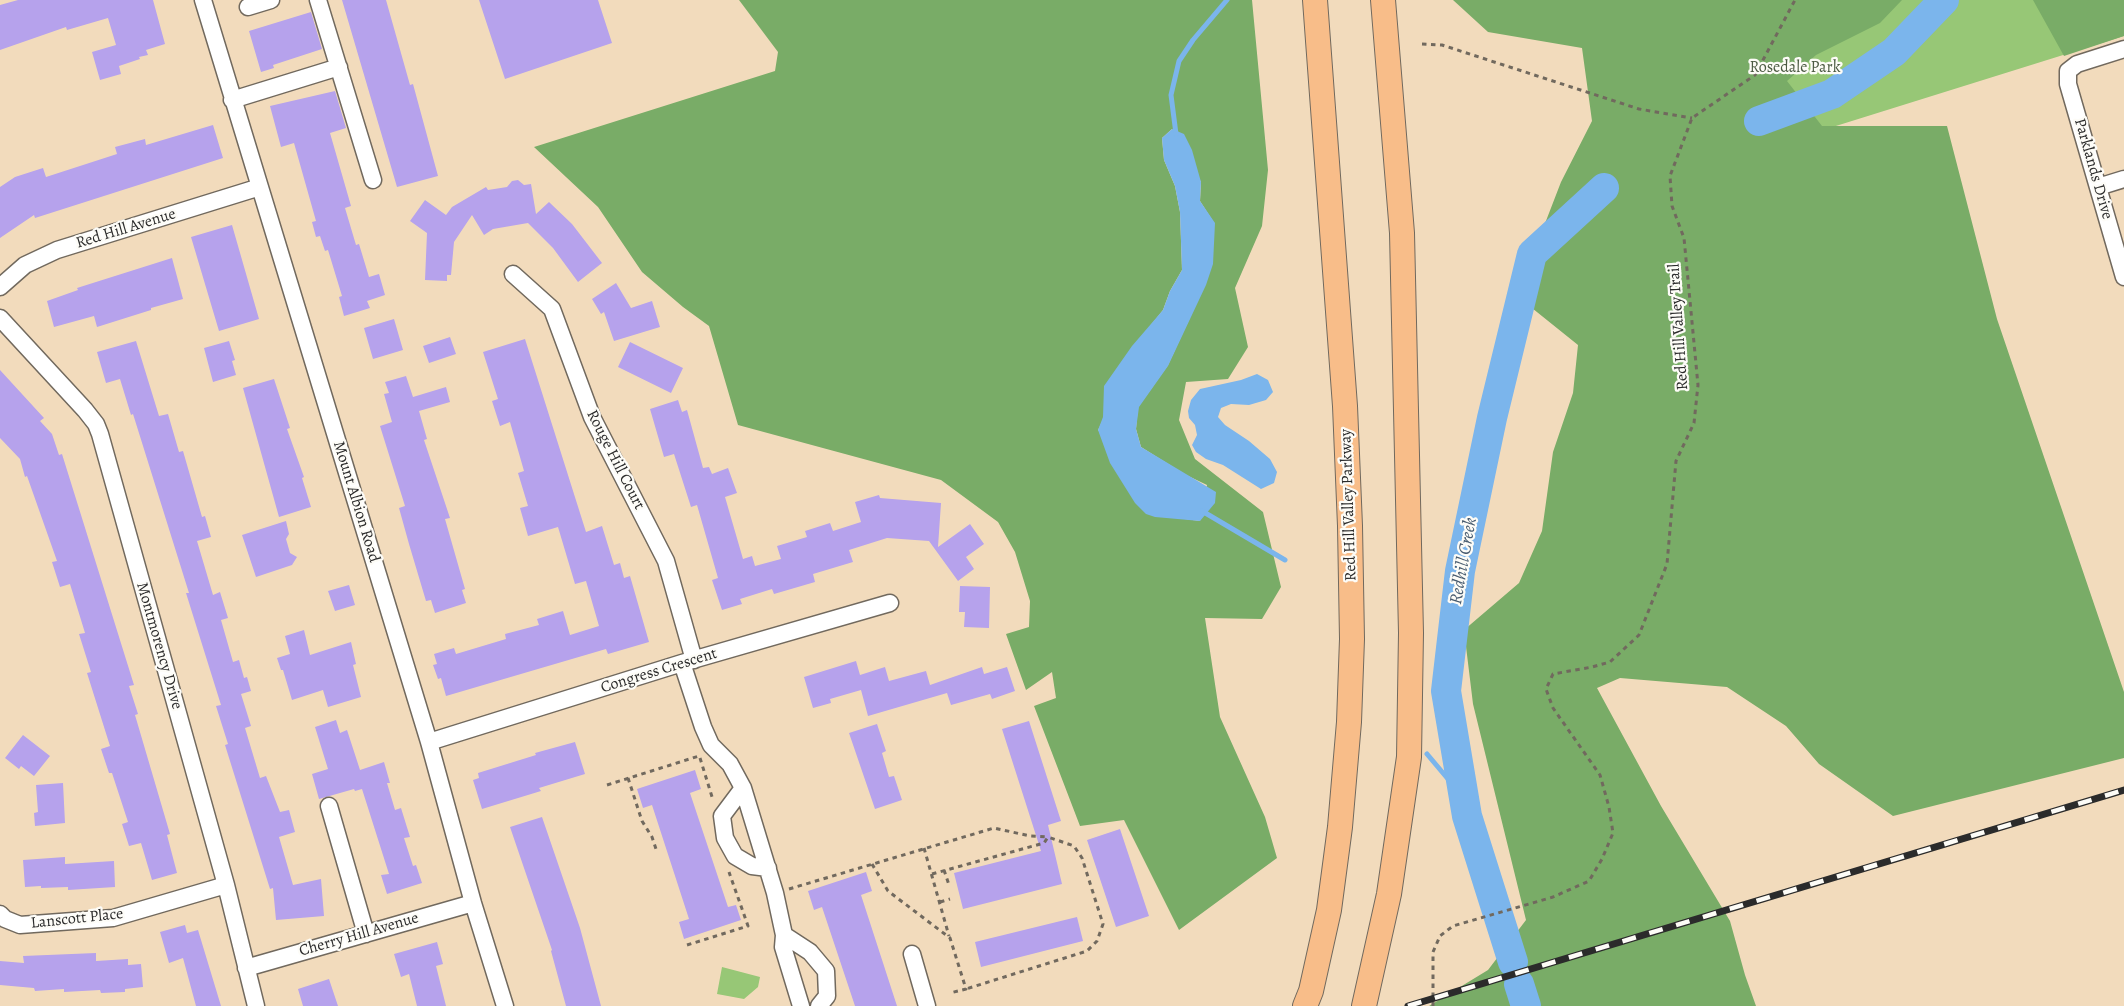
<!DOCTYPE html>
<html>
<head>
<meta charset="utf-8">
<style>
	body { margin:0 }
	canvas { display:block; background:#f2dbbc }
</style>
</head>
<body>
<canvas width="2124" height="1006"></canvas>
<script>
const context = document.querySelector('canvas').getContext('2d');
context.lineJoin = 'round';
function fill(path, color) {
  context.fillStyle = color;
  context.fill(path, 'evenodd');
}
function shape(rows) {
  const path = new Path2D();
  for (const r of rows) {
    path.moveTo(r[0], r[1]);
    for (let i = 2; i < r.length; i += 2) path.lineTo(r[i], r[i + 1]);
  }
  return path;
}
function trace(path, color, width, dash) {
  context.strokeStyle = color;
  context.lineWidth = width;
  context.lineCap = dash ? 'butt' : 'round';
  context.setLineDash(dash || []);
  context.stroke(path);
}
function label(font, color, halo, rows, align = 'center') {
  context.font = font + ' Alegreya,serif';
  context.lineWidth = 4.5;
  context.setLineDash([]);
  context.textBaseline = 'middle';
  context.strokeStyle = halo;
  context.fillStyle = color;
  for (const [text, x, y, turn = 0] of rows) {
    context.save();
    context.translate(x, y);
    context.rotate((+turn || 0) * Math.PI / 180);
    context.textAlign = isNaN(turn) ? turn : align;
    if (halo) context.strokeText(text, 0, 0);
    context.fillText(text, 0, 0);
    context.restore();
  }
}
const green = shape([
	[1707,0,2124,0,2124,36,1743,155],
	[722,967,760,977,758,987,744,999,717,994]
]);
const forest = shape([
	[739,0,1252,0,1268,170,1262,226,1235,288,1248,347,1228,379,1186,382,1179,420,1195,459,1263,512,1281,587,1262,619,1205,618,1220,717,1265,817,1277,858,1179,930,1124,820,1080,826,1034,706,1056,698,1052,672,1026,690,1006,634,1029,627,1030,601,1015,552,998,522,941,480,738,425,709,326,683,307,642,272,598,207,534,147,775,71,778,52],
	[1172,129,1201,182,1200,201,1214,223,1191,315,1168,365,1138,407,1136,429,1141,447,1184,474,1207,485,1200,521,1185,519,1098,430,1151,325,1163,310,1170,291,1182,270,1180,212,1175,186,1164,160,1162,138],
	[1453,0,1902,0,1880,23,1816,55,1787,81,1822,126,1947,126,1997,319,2124,692,2124,758,1893,816,1819,764,1786,726,1727,687,1620,678,1597,688,1661,806,1730,921,1745,975,1756,1006,1429,1006,1488,970,1526,920,1473,704,1464,630,1519,583,1542,531,1553,452,1573,393,1578,345,1517,296,1561,182,1592,121,1582,48,1488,32],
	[2033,0,2124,0,2124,36,2064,56]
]);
const water = shape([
	[1172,129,1184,134,1192,150,1201,182,1200,201,1215,223,1213,264,1206,285,1168,366,1139,407,1136,429,1141,447,1216,492,1215,503,1200,521,1155,517,1146,514,1135,503,1110,463,1098,430,1103,417,1104,386,1132,346,1163,310,1170,291,1182,270,1180,212,1175,186,1164,160,1162,138],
	[1257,374,1268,380,1273,392,1266,400,1249,405,1231,404,1221,408,1218,417,1225,425,1249,441,1270,459,1277,472,1274,483,1261,489,1223,465,1206,459,1196,452,1192,445,1197,435,1195,425,1189,418,1188,411,1191,400,1200,389,1241,380]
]);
const stream = shape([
	[1176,134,1171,95,1179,61,1193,40,1227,0],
	[1202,511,1285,560],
	[1427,754,1464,798]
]);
const river = shape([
	[1759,121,1832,94,1894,52,1944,0],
	[1513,962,1467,816,1446,691,1460,571,1492,418,1532,254,1604,188],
	[1519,984,1526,1006]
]);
const building = shape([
	[18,0,153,0,165,44,146,50,148,55,139,57,140,59,119,66,121,74,100,80,92,52,116,45,108,18,67,30,66,27,0,50,0,5],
	[342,0,386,0,410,85,413,84,438,176,397,187],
	[479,0,598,0,612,43,505,79],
	[311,12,322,49,273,65,274,68,261,72,249,31],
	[335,91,346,128,330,133,351,206,345,208,356,245,359,244,369,277,379,274,385,295,367,301,370,308,344,316,339,297,342,296,328,250,325,251,320,236,316,237,312,222,316,221,294,143,281,147,270,106],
	[213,125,223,158,35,218,34,215,0,238,0,187,15,177,43,168,46,177,117,154,115,147,145,139,146,145],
	[518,180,524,185,531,184,536,214,549,202,572,224,602,263,578,282,553,248,528,223,493,229,484,235,472,215,454,242,451,275,447,275,447,281,425,280,427,233,410,221,425,200,446,215,452,207,486,187,488,190,507,187,512,181],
	[232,225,259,319,219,331,191,237],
	[172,258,183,299,151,308,151,310,97,327,94,316,54,327,47,301,78,290,77,288],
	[616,283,631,308,652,301,660,327,614,341,604,312,601,314,592,299],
	[394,319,403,350,373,359,364,328],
	[450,337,456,354,429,363,423,346],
	[525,339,586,532,602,526,614,565,620,563,624,578,630,576,649,642,608,654,606,649,446,696,441,678,438,679,433,665,437,664,434,654,454,648,456,654,506,639,505,634,539,625,537,619,563,611,570,635,599,626,586,581,575,584,558,527,528,536,520,508,528,506,518,473,524,471,510,422,500,426,492,401,498,399,483,352],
	[136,341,159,416,168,414,179,452,183,451,202,517,205,516,211,537,197,541,213,595,220,592,228,618,221,620,233,662,239,660,244,678,247,677,251,691,241,694,251,726,245,728,260,778,266,776,280,812,289,810,295,832,279,837,293,885,321,879,324,916,276,920,273,888,270,889,225,745,228,744,216,706,221,705,186,593,189,593,133,414,131,415,120,379,106,383,97,352],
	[229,341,235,360,232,361,236,375,213,382,204,348],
	[630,342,683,368,671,393,618,367],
	[0,370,44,418,40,421,52,434,59,455,62,454,134,685,129,686,138,714,135,715,170,834,167,835,177,873,152,880,141,843,129,846,122,824,128,822,112,773,109,773,101,749,110,746,87,673,91,672,79,634,85,633,70,584,60,587,52,562,57,561,27,476,25,477,20,459,0,438],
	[406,376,413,397,446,387,450,402,419,411,427,439,424,440,450,518,445,519,465,589,462,590,466,603,435,613,431,600,426,601,409,544,399,508,405,506,380,426,392,422,384,394,389,393,385,382],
	[274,379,290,428,287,429,304,477,302,478,311,507,279,517,243,388],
	[678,400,682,412,687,410,703,468,709,467,712,474,728,468,737,493,725,497,743,559,752,556,755,566,781,559,777,546,807,537,805,531,830,523,833,531,861,522,855,502,879,495,880,498,941,503,938,547,970,524,984,544,966,557,974,569,958,581,929,541,887,538,849,550,853,562,813,574,815,582,774,594,772,589,740,599,742,604,722,610,712,580,718,578,697,505,691,507,674,454,664,457,650,409],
	[286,521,289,534,286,539,290,553,297,557,292,565,256,577,242,535],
	[349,585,355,605,335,611,328,591],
	[960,586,990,587,989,628,964,627,965,612,959,612],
	[304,630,310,655,351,642,356,664,353,665,361,697,328,707,323,690,292,700,283,670,281,670,277,658,290,654,285,636],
	[856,661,860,675,885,667,889,681,926,671,930,685,982,667,984,674,1007,667,1015,691,992,699,990,694,951,705,947,693,868,716,861,690,830,699,831,703,813,708,804,677],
	[336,720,340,733,347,730,360,770,384,762,390,783,387,783,395,810,401,808,410,837,404,838,413,866,416,865,422,883,387,894,381,875,389,874,362,789,355,791,354,789,319,799,312,774,328,769,315,727],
	[1029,721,1061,821,1048,825,1062,884,963,909,954,873,1041,851,1002,729],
	[877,724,886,751,882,753,889,777,894,776,902,800,875,809,849,733],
	[23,735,50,756,34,776,21,766,19,769,5,758],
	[575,742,585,774,539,788,541,791,482,809,473,780,479,778,478,773,536,755,535,753],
	[695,770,701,789,690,793,728,907,736,905,741,920,684,939,679,922,689,919,652,805,643,808,637,789],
	[63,783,65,823,35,826,34,813,38,812,36,785],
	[542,817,580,928,601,1006,566,1006,551,951,552,950,510,827],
	[1120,829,1149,916,1116,927,1087,840],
	[65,857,65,864,114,861,115,887,68,890,68,887,41,888,41,886,25,887,23,860],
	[866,872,872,891,861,895,897,1006,855,1006,822,907,814,910,808,891],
	[1077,917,1083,941,981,967,975,942],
	[185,925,187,933,198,930,221,1006,196,1006,183,958,169,963,160,932],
	[437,942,443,964,436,966,446,1006,417,1006,409,974,401,977,394,954],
	[96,953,96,961,128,959,128,965,141,964,143,987,125,989,125,992,101,993,100,990,64,992,64,989,35,991,34,988,0,985,0,961,24,963,23,956],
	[329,979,338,1006,303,1006,298,989]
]);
const path = shape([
	[1422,44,1442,45,1639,109,1692,118],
	[700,758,713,800],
	[628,778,642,821,652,837,656,849],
	[607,785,699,756],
	[924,848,949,936],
	[872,864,888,891,950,938,966,989,950,993],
	[944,870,949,885],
	[932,874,1044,843,1048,837,1074,846,1082,858,1103,924,1097,941,1087,951,966,989],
	[789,889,994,828,1030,836,1048,837],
	[940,902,950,899],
	[687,945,748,926,729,872],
	[1433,1006,1433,952,1440,936,1453,926,1553,897,1589,881,1602,859,1613,833,1609,807,1600,775,1553,708,1546,689,1553,674,1592,667,1610,662,1639,635,1667,564,1676,461,1694,423,1698,385,1684,238,1672,206,1670,176,1692,118,1755,75,1795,0]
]);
const minor = shape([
	[203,0,429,742,473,903,505,1006],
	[318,0,373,180],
	[248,7,271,0],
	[2124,49,2077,64,2068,71,2068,84,2124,277],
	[232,100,339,67],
	[2098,187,2124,179],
	[513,274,552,309,592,417,666,561,694,660],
	[0,287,25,265,57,250,260,187],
	[0,318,85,410,96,424,100,434,226,885,256,1006],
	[682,663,703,727,711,745,730,764,743,788,775,893,784,935,783,947,801,1006],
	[429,742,682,663,890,603],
	[743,788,722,816,725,838,735,856,752,866,768,868],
	[329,806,366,934],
	[0,914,5,919,20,925,113,918,226,885],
	[784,935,810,952,826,971,827,996,819,1006],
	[912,954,927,1006],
	[246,968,473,903]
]);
const highway = shape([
	[1305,1006,1311,991,1329,910,1340,827,1349,722,1352,639,1350,526,1345,406,1315,0],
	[1364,1006,1389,894,1409,757,1411,633,1402,233,1383,0]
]);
const rail = shape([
	[1408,1006,2124,790]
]);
const parkNames = [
	["Rosedale Park",1795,68]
];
const streetNames = [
	["Parklands Drive",2093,169,74],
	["Red Hill Avenue",126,229,-17],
	["Red Hill Valley Trail",1679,327,-94],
	["Rouge Hill Court",615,460,63],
	["Mount Albion Road",356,502,73],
	["Red Hill Valley Parkway",1349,505,-92],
	["Montmorency Drive",159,646,74],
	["Congress Crescent",659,671,-17],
	["Lanscott Place",77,919,-6],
	["Cherry Hill Avenue",359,935,-16]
];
const waterNames = [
	["Redhill Creek",1464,561,-80]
];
fill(green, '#97c776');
fill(forest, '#79ac67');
fill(water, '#7bb5ec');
trace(stream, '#7bb5ec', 5);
trace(river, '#7bb5ec', 30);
fill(building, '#b6a2ec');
trace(minor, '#71695e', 19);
trace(highway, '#71695e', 26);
trace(path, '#71695e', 3, [4.5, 4.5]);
trace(minor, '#fff', 16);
trace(highway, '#f8bd89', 24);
trace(rail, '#2b2b2b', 7);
trace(rail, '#fdfcf7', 4.5, [14]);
label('16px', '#4b5a42', '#fdfcf7', parkNames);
label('16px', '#2b2b2b', '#fdfcf7', streetNames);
label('italic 18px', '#475b6f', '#fdfcf7', waterNames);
</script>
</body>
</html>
